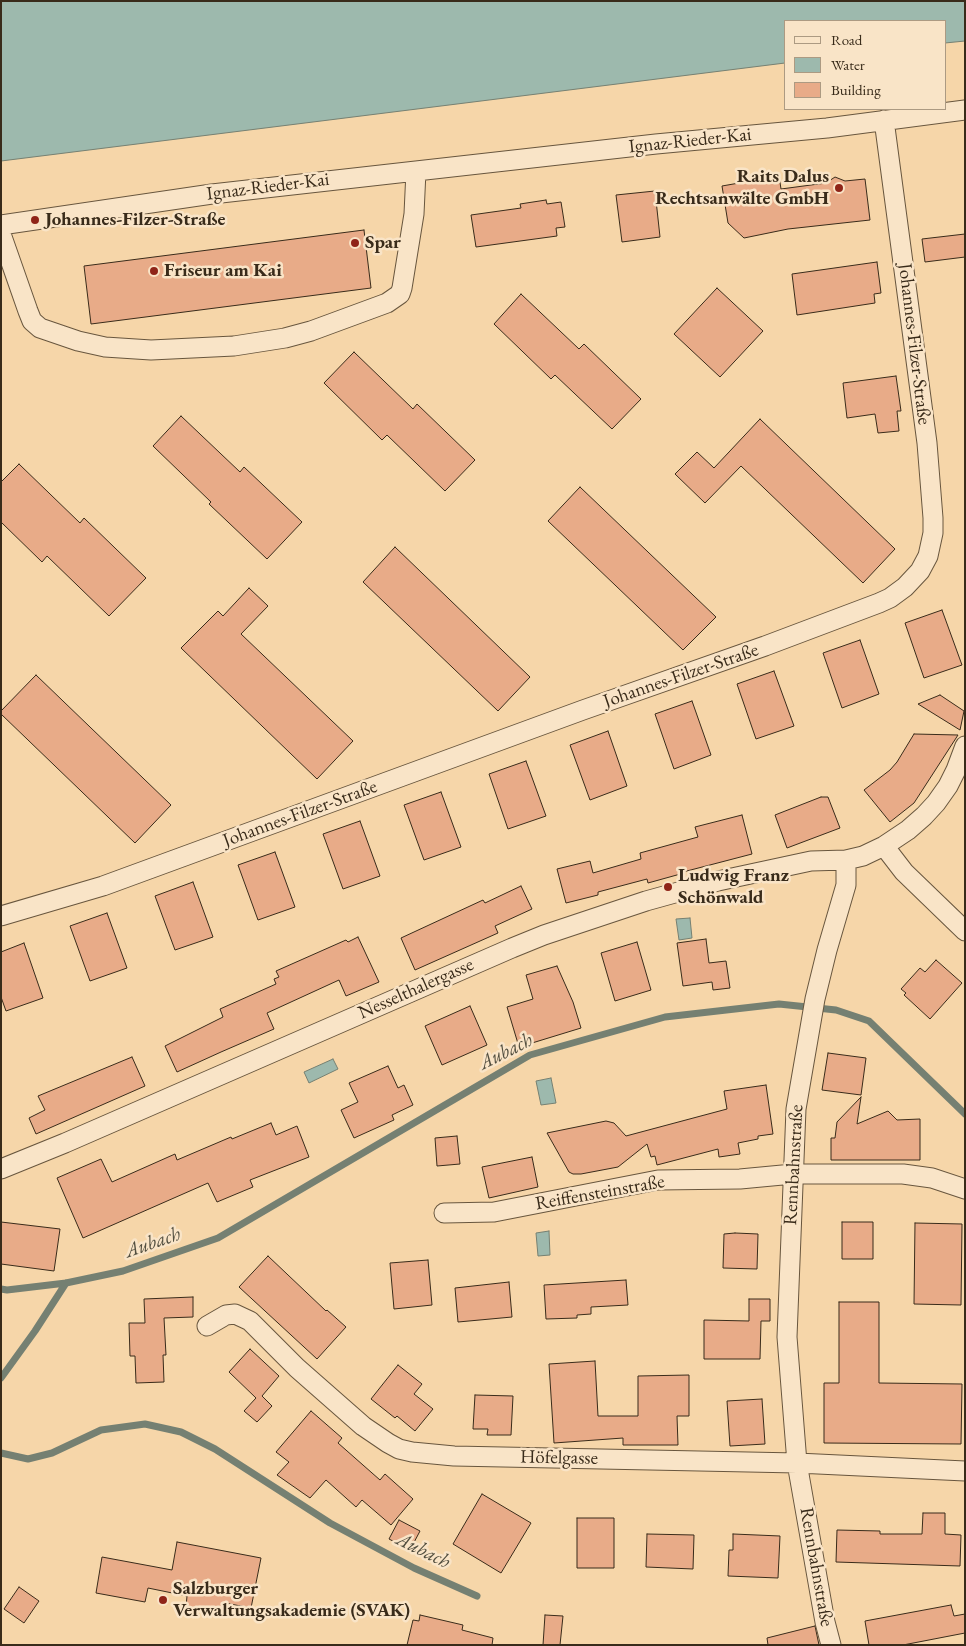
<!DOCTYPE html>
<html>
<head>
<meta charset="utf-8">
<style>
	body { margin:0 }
	#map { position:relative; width:966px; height:1646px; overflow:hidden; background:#f6d6a9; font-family:"EB Garamond",serif }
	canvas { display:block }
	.frame { position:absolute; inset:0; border:2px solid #392b1a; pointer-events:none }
	.legend { position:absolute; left:784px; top:20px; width:162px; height:90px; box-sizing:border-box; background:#f9e4c7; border:1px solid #ac9a82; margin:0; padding:6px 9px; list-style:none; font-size:15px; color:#392b1a }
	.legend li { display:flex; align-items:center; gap:10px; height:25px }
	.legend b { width:25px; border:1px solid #ac9a82 }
</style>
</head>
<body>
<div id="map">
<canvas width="966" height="1646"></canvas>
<div class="frame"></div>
<ul class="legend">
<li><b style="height:6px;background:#f9e4c7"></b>Road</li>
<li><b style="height:14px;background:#9db9ad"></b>Water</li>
<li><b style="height:14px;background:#e8ab88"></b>Building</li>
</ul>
</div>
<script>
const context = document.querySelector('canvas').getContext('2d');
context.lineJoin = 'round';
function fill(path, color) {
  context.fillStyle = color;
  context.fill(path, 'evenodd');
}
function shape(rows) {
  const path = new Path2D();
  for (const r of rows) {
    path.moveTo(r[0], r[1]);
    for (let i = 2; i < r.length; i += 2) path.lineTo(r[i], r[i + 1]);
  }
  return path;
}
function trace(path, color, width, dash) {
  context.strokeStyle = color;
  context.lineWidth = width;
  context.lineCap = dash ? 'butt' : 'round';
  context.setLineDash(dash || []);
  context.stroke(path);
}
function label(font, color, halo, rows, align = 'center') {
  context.font = font + ' "EB Garamond",serif';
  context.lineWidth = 5;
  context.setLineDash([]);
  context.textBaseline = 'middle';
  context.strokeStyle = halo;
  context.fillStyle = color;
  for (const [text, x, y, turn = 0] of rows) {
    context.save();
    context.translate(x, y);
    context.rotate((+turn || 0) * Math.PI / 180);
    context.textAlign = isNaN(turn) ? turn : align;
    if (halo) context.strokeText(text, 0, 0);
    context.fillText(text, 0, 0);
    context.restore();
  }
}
const water = shape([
	[1,1,965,1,965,41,945,43,945,21,785,21,785,63,1,161,1,1],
	[690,918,692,938,679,940,676,919,690,918],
	[333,1059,338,1069,309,1083,304,1072,333,1059],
	[551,1078,556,1103,541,1105,536,1081,551,1078],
	[549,1231,550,1255,538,1256,536,1233,549,1231]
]);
const stream = shape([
	[1,1289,7,1290,66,1283,123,1271,218,1238,530,1055,665,1017,779,1004,836,1010,869,1021,965,1114],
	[1,1378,35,1331,66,1283],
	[1,1453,28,1459,52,1453,101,1430,145,1424,181,1432,215,1449,330,1523,414,1568,477,1596]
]);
const building = shape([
	[779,176,781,189,826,183,835,177,845,181,865,179,870,220,788,229,744,238,728,223,722,186,779,176],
	[655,191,660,237,622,242,616,195,655,191],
	[546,200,547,204,561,202,565,227,556,228,557,236,476,247,471,215,521,208,520,204,546,200],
	[364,230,371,288,91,324,84,266,364,230],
	[965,234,965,257,925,262,922,239,965,234],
	[877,262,881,293,874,294,875,303,797,315,792,274,877,262],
	[717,288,763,331,720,377,674,334,717,288],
	[521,294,579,349,584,344,641,399,612,429,555,375,551,379,494,324,521,294],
	[354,352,413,409,417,404,475,460,445,491,387,435,382,440,324,383,354,352],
	[896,376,901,411,897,411,899,431,878,433,875,414,847,418,843,383,896,376],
	[181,416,240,472,244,467,302,522,267,559,209,504,211,502,153,446,181,416],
	[760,419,895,549,863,583,741,466,705,503,675,474,697,452,714,468,760,419],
	[19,464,80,523,84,518,146,578,109,616,47,556,42,562,1,522,1,482,19,464],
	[580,487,716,617,683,650,548,521,580,487],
	[395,547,530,677,498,711,363,582,395,547],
	[249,588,268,606,241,634,353,741,317,779,181,648,218,611,223,616,249,588],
	[942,610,962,665,924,678,905,623,942,610],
	[860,640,879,694,842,708,823,653,860,640],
	[774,671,794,726,756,739,737,684,774,671],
	[36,675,171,805,135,843,1,714,1,711,36,675],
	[940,695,964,711,960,730,918,704,940,695],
	[692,701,711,755,674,769,655,714,692,701],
	[608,731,627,786,590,800,570,745,608,731],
	[914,734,958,735,914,803,890,822,864,790,890,770,897,762,914,734],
	[526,761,546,816,508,829,489,774,526,761],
	[441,792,461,847,424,860,404,805,441,792],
	[821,797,828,797,840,828,787,848,775,815,821,797],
	[742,815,752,854,683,872,684,873,648,883,647,879,598,892,598,895,566,903,557,869,590,861,593,873,641,859,640,853,698,837,695,827,742,815],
	[360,821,380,876,343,889,323,834,360,821],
	[275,852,295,907,258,920,238,865,275,852],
	[193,882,213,937,175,950,155,896,193,882],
	[521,886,532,909,495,926,498,933,415,970,401,938,483,900,485,903,521,886],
	[107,913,127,968,90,981,70,926,107,913],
	[358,937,379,982,346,996,339,980,267,1013,274,1029,221,1052,177,1072,165,1046,223,1017,220,1009,276,984,274,979,279,977,276,971,346,940,348,942,358,937],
	[706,939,709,963,726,961,730,988,713,990,712,982,683,986,677,943,706,939],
	[637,942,651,990,615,1001,601,953,637,942],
	[24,943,43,998,6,1011,1,997,1,952,24,943],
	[936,960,962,983,930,1019,904,995,906,993,901,989,920,968,925,972,936,960],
	[557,966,573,1002,581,1028,519,1047,507,1007,533,999,526,975,557,966],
	[470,1006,487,1045,442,1065,425,1026,470,1006],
	[828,1053,866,1058,861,1095,822,1090,828,1053],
	[132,1057,145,1086,36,1134,29,1118,45,1110,38,1096,132,1057],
	[388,1066,398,1088,404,1085,413,1105,392,1115,394,1120,354,1138,341,1110,358,1102,349,1083,388,1066],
	[766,1085,773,1134,758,1136,758,1139,738,1143,740,1154,719,1157,718,1149,657,1165,655,1156,651,1157,647,1144,618,1167,581,1174,573,1174,569,1172,547,1133,606,1121,614,1123,626,1136,727,1109,724,1091,766,1085],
	[861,1097,857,1124,888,1111,897,1120,920,1119,920,1160,831,1160,831,1138,835,1138,837,1122,861,1097],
	[271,1123,276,1135,297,1126,309,1157,250,1180,253,1187,217,1202,208,1183,83,1238,57,1178,101,1159,112,1182,175,1154,177,1160,231,1137,232,1139,271,1123],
	[457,1136,460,1164,437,1166,435,1138,457,1136],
	[532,1157,538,1187,489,1198,482,1167,532,1157],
	[1,1222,60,1229,54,1271,1,1264,1,1222],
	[842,1222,873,1222,873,1259,842,1259,842,1222],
	[915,1223,962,1224,961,1305,914,1304,915,1223],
	[735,1233,758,1234,757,1269,723,1268,724,1234,735,1233],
	[268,1256,326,1311,327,1310,346,1327,317,1359,239,1287,268,1256],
	[428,1260,432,1305,394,1309,390,1263,428,1260],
	[626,1280,628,1305,591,1307,591,1314,577,1315,577,1318,546,1319,544,1285,626,1280],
	[509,1282,512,1317,458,1322,455,1288,509,1282],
	[193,1297,193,1317,164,1318,166,1355,163,1355,164,1382,136,1383,135,1356,130,1356,129,1323,145,1323,144,1299,193,1297],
	[749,1299,770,1299,770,1321,761,1321,760,1359,704,1359,704,1320,749,1321,749,1299],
	[839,1302,879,1302,879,1383,962,1384,961,1444,824,1443,824,1383,839,1383,839,1302],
	[250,1349,279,1376,262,1396,272,1406,257,1422,244,1411,256,1398,229,1372,250,1349],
	[595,1361,598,1416,638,1416,638,1376,689,1375,689,1416,677,1416,678,1445,623,1445,623,1438,554,1443,549,1364,595,1361],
	[398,1365,422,1384,414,1394,433,1409,415,1431,397,1416,395,1418,371,1399,398,1365],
	[475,1395,513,1396,511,1435,487,1435,488,1429,473,1429,475,1395],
	[762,1399,765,1444,730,1446,727,1401,762,1399],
	[311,1411,342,1438,338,1443,380,1480,385,1474,413,1499,391,1525,362,1500,356,1507,326,1480,310,1498,277,1475,289,1462,276,1452,311,1411],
	[482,1494,531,1523,501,1573,453,1544,482,1494],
	[923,1513,945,1513,945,1534,961,1535,960,1566,836,1562,837,1530,880,1531,880,1534,922,1534,923,1513],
	[577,1518,614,1518,614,1568,577,1568,577,1518],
	[399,1520,420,1531,410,1550,389,1539,399,1520],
	[647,1534,694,1535,693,1569,646,1567,647,1534],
	[733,1534,780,1536,778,1578,728,1576,729,1550,733,1550,733,1534],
	[177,1542,261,1558,251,1608,225,1603,223,1614,186,1607,187,1596,148,1588,145,1602,96,1593,102,1557,172,1570,177,1542],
	[19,1587,39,1601,24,1623,4,1609,19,1587],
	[951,1605,954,1616,965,1614,965,1633,903,1645,869,1645,865,1621,951,1605],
	[420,1615,463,1625,462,1630,493,1638,492,1645,407,1645,413,1620,419,1621,420,1615],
	[545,1615,563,1616,560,1645,543,1645,545,1615],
	[815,1626,819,1645,768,1645,767,1638,815,1626]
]);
const street = shape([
	[1,225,212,194,656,144,827,128,965,110],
	[1,234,28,311,32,321,40,328,78,341,105,347,151,350,234,346,285,338,311,331,387,303,400,294,402,288,414,214,416,171],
	[884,846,904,872,965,931],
	[1,916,103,886,583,710,765,646,879,603,890,598,905,587,920,571,928,556,933,533,933,518,927,443,884,120],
	[1,1169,65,1143,512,948,544,935,646,901,718,881,811,861,846,860],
	[444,1213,494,1212,658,1180,740,1179,793,1174,903,1174,932,1178,965,1189],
	[207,1326,226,1315,235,1314,250,1321,297,1368,363,1426,388,1443,399,1449,412,1452,454,1456,797,1463,965,1471],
	[831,1645,825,1622,797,1463,787,1337,796,1109,815,999,827,950,846,885,846,860,863,856,884,846,908,830,924,816,936,803,948,786,956,770,965,746]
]);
const markers = [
	[839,188,5,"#8f2418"],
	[35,220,5,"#8f2418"],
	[355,243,5,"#8f2418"],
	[154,271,5,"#8f2418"],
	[668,887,5,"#8f2418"],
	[163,1600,5,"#8f2418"]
];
const streetNames = [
	["Ignaz-Rieder-Kai",690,141,-6],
	["Ignaz-Rieder-Kai",268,187,-7],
	["Johannes-Filzer-Straße",914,344,83],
	["Johannes-Filzer-Straße",681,676,-19],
	["Johannes-Filzer-Straße",300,814,-20],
	["Nesselthalergasse",416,989,-24],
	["Rennbahnstraße",794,1165,-87],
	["Reiffensteinstraße",600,1193,-10],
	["Höfelgasse",559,1458,1],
	["Rennbahnstraße",816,1567,80]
];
const poiNames = [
	["Raits Dalus",829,177,"right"],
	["Rechtsanwälte GmbH",829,199,"right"],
	["Johannes-Filzer-Straße",45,220],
	["Spar",365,243],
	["Friseur am Kai",164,271],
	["Ludwig Franz",678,876],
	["Schönwald",678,898],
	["Salzburger",173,1589],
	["Verwaltungsakademie (SVAK)",173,1611]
];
const waterNames = [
	["Aubach",506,1052,-27],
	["Aubach",153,1243,-19],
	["Aubach",423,1551,26]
];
fill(water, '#9db9ad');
trace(water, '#758072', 1);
trace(stream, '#758072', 7);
fill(building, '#e8ab88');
trace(building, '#392b1a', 1);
trace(street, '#68563e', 21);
trace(street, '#f9e4c7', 19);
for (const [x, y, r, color] of markers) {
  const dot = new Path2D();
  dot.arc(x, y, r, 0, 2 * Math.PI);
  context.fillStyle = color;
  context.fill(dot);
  trace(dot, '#f9e4c7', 2);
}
label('19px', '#392b1a', '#f9e4c7', streetNames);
label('bold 19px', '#392b1a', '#f9e4c7', poiNames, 'left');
label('italic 20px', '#524e3f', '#f9e4c7', waterNames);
</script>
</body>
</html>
